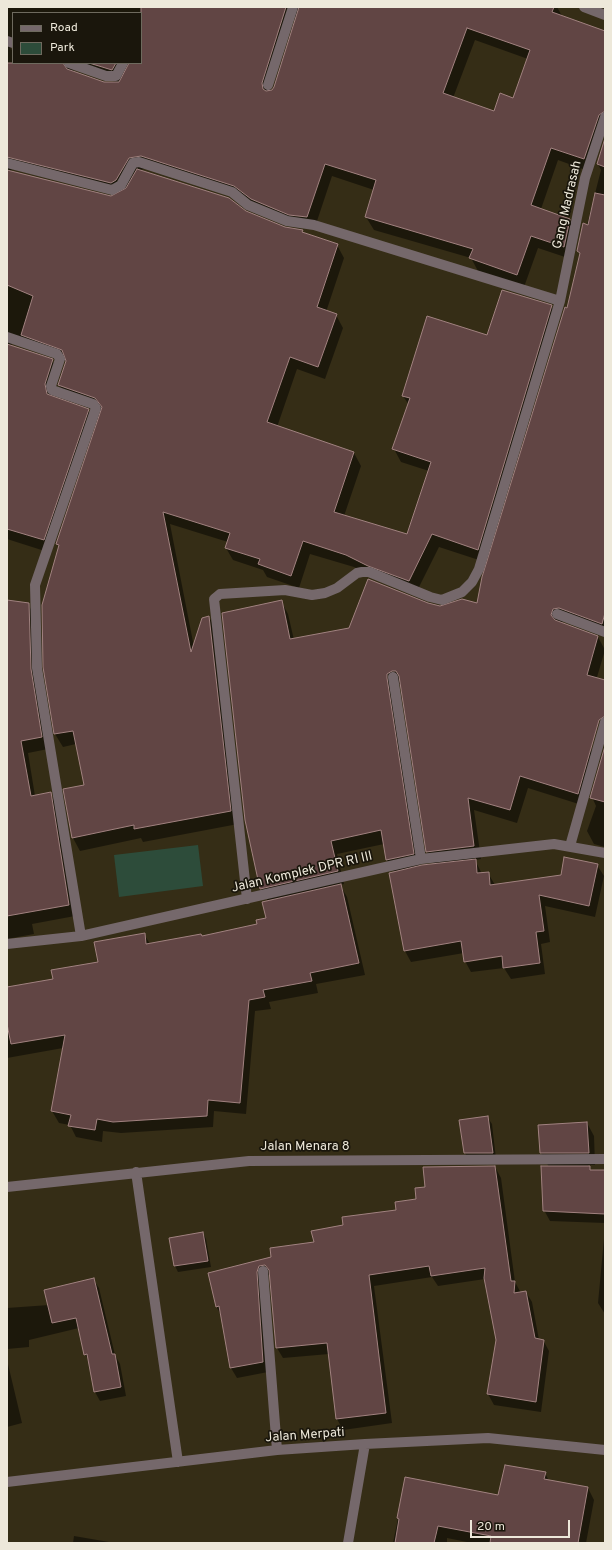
<!DOCTYPE html>
<html>
<head>
<meta charset="utf-8">
<style>
	body { margin:0 }
	#map { position:relative; width:612px; height:1550px; overflow:hidden; background:#352d16; font-family:Overpass,sans-serif }
	canvas { display:block }
	.frame { position:absolute; inset:0; border:8px solid #ede8da; pointer-events:none }
	.legend { position:absolute; left:12px; top:12px; width:130px; height:52px; box-sizing:border-box; background:#1a160c; border:1px solid #6e6a5e; margin:0; padding:5px 7px; list-style:none; font-size:12px; color:#ede8da }
	.legend li { display:flex; align-items:center; gap:8px; height:20px }
	.legend b { width:20px; border:1px solid #6e6a5e }
	.scale { position:absolute; left:470px; top:1520px; width:100px; height:18px; box-sizing:border-box; border:2px solid #ede8da; border-top:0; padding-left:5px; font-size:12px; line-height:14px; white-space:nowrap; color:#ede8da; -webkit-text-stroke:3px #1a160c; paint-order:stroke }
</style>
</head>
<body>
<div id="map">
<canvas width="612" height="1550"></canvas>
<div class="frame"></div>
<ul class="legend">
<li><b style="height:5px;background:#75686b"></b>Road</li>
<li><b style="height:11px;background:#2d4c3a"></b>Park</li>
</ul>
<div class="scale">20 m</div>
</div>
<script>
const context = document.querySelector('canvas').getContext('2d');
context.lineJoin = 'round';
function fill(path, color) {
  context.fillStyle = color;
  context.fill(path, 'evenodd');
}
function shape(rows) {
  const path = new Path2D();
  for (const r of rows) {
    path.moveTo(r[0], r[1]);
    for (let i = 2; i < r.length; i += 2) path.lineTo(r[i], r[i + 1]);
  }
  return path;
}
function trace(path, color, width, dash) {
  context.strokeStyle = color;
  context.lineWidth = width;
  context.lineCap = dash ? 'butt' : 'round';
  context.setLineDash(dash || []);
  context.stroke(path);
}
function label(font, color, halo, rows, align = 'center') {
  context.font = font + ' Overpass,sans-serif';
  context.lineWidth = 3.5;
  context.setLineDash([]);
  context.textBaseline = 'middle';
  context.strokeStyle = halo;
  context.fillStyle = color;
  for (const [text, x, y, turn = 0] of rows) {
    context.save();
    context.translate(x, y);
    context.rotate((+turn || 0) * Math.PI / 180);
    context.textAlign = isNaN(turn) ? turn : align;
    if (halo) context.strokeText(text, 0, 0);
    context.fillText(text, 0, 0);
    context.restore();
  }
}
const green = shape([
	[198,845,203,886,119,897,114,855]
]);
const shadow = shape([
	[7,7,557,7,562,16,605,32,605,130,591,172,558,160,541,209,569,219,577,232,571,259,538,248,524,287,478,271,471,258,374,230,366,217,374,190,332,176,314,230,242,198,149,168,139,170,284,228,302,231,303,233,337,245,344,258,326,312,336,315,343,328,325,379,297,369,277,427,354,453,361,466,344,516,407,535,429,471,401,462,394,449,409,405,403,396,488,336,551,306,559,319,485,562,439,547,416,593,376,578,354,567,310,554,299,588,267,577,263,570,233,560,226,548,228,542,170,524,194,647,209,617,216,630,238,824,143,842,141,838,80,851,73,838,65,790,85,786,76,744,63,747,55,734,44,667,60,549,57,544,103,410,67,398,59,385,67,362,17,343,13,343,10,346,52,360,59,373,52,397,88,410,95,423,51,553,7,539],
	[13,13,141,13,141,63,13,63,13,50,10,49,13,47],
	[299,13,275,87,270,91,294,18],
	[475,40,528,59,514,99,495,112,453,98],
	[76,69,118,83,104,83,71,72],
	[12,169,116,195,110,197,10,172],
	[605,141,605,635,567,620,560,623,598,637,605,650,595,684,590,748,598,761,585,806,528,788,517,823,474,810,481,859,475,860,482,874,488,873,495,885,561,876,597,865,604,876,595,917,545,906,550,942,541,944,545,974,511,979,504,968,471,972,465,961,464,953,411,962,405,951,390,874,395,873,387,860,384,844,337,854,344,884,340,885,347,897,365,975,316,984,318,993,269,1002,271,1009,255,1011,246,1114,214,1111,213,1127,121,1133,103,1131,102,1142,76,1137,70,1125,59,1123,52,1111,63,1048,7,1058,7,988,54,980,99,963,144,934,150,944,202,937,258,925,267,919,268,901,261,888,281,601,288,614,294,640,349,628,427,604,440,607,478,604,567,309,580,256,578,251,587,225,601,170,598,164],
	[396,684,402,684,427,852,435,865,420,867,393,691],
	[507,954,507,956,468,962,468,960],
	[7,601,28,604,35,616,48,749,28,753,35,796,50,793,57,805,75,916,32,924,34,934,7,939],
	[605,753,605,847,594,844,587,831,596,806,592,797],
	[488,1118,492,1124,496,1159,468,1159,465,1153],
	[587,1123,594,1136,595,1165,588,1165,591,1171,605,1171,605,1223,550,1221,544,1210,549,1167,541,1153],
	[495,1167,501,1178,515,1282,521,1293,526,1292,532,1302,539,1340,543,1340,549,1351,541,1412,494,1405,488,1394,497,1340,485,1279,438,1286,432,1277,374,1286,392,1423,343,1430,337,1419,329,1354,283,1358,277,1348,271,1275,269,1275,265,1276,268,1372,237,1378,231,1368,222,1317,216,1306,209,1273,272,1258,315,1243,344,1226,397,1211,418,1200,427,1188],
	[605,1228,605,1314,598,1303],
	[203,1233,206,1239,211,1267,178,1272,175,1266,170,1239],
	[93,1279,99,1288,115,1355,120,1364,126,1396,100,1401,95,1392,89,1361,85,1354,79,1328,29,1340,29,1347,7,1349,7,1308,49,1305],
	[7,1360,22,1423,7,1427],
	[545,1473,549,1481,588,1488,594,1500,586,1543,472,1543,447,1538,447,1543,393,1543,406,1478,499,1496],
	[74,1536,109,1542,110,1543,73,1543]
]);
const building = shape([
	[141,7,286,7,262,83,263,89,266,91,272,90,274,87,299,7,554,7,552,12,605,31,605,111,599,115,584,159,551,148,531,205,570,219,564,247,531,236,517,275,469,258,473,249,365,217,376,180,325,164,307,217,289,215,251,199,234,186,141,156,129,158,116,180,111,183,7,157,7,63,63,63,67,69,104,82,119,82,129,63,141,63,141,7],
	[467,28,530,50,513,98,500,93,494,111,443,93,467,28],
	[89,63,116,63,112,70,89,63],
	[605,138,605,167,597,164,605,138],
	[137,169,229,198,246,211,285,227,303,230,302,232,338,244,317,307,337,314,318,367,290,357,267,422,354,452,334,512,407,534,431,462,392,449,410,398,402,396,427,316,487,335,502,290,552,305,478,550,432,534,409,581,368,566,346,555,303,541,291,576,258,564,260,559,225,548,230,533,163,512,191,652,202,618,209,616,231,811,134,829,134,825,72,838,63,789,84,785,73,731,54,734,43,667,42,605,59,545,56,544,102,407,95,398,58,385,66,361,62,350,21,335,33,296,7,285,7,170,111,196,126,188,137,169],
	[595,193,605,195,605,613,602,624,559,608,553,609,551,615,555,620,598,636,587,675,605,680,605,716,599,720,578,794,520,776,510,810,468,798,474,846,426,852,399,676,396,671,392,671,387,674,387,678,414,854,386,860,381,830,331,841,338,871,260,889,245,820,222,613,282,600,290,639,349,628,368,579,428,603,440,606,462,599,477,603,482,577,565,307,567,308,580,253,577,251,583,223,588,225,595,193],
	[7,344,53,359,45,384,47,394,89,409,44,540,7,529,7,344],
	[7,600,29,603,31,669,42,737,21,741,31,796,51,792,69,905,7,916,7,600],
	[605,746,605,802,590,798,605,746],
	[564,857,598,864,589,906,539,895,544,931,536,932,540,963,503,968,502,956,464,962,461,941,404,951,389,873,422,865,476,859,477,873,489,872,490,885,561,875,564,857],
	[341,884,359,963,310,973,312,981,263,990,265,997,249,1000,240,1103,208,1100,207,1116,113,1122,97,1119,95,1130,68,1126,71,1115,51,1111,65,1035,11,1044,7,1024,7,987,53,979,51,970,98,962,94,942,145,933,146,944,201,934,202,936,257,924,256,920,266,918,262,902,341,884],
	[488,1116,493,1153,464,1153,459,1120,488,1116],
	[587,1122,589,1153,540,1153,538,1125,587,1122],
	[495,1166,511,1281,515,1281,514,1293,526,1291,535,1338,544,1340,536,1402,487,1394,496,1340,484,1278,485,1268,431,1276,429,1266,369,1275,386,1413,336,1419,327,1343,276,1348,269,1270,265,1265,259,1266,257,1272,263,1362,230,1368,219,1306,216,1307,208,1273,271,1257,270,1248,314,1242,311,1231,343,1225,342,1217,396,1210,395,1202,416,1199,415,1188,425,1187,423,1167,495,1166],
	[541,1166,590,1166,590,1170,605,1170,605,1214,543,1211,541,1166],
	[203,1232,208,1261,174,1266,169,1238,203,1232],
	[94,1278,112,1354,115,1354,121,1387,94,1392,87,1354,84,1355,76,1318,52,1323,44,1290,94,1278],
	[505,1465,546,1472,544,1479,588,1487,578,1543,490,1543,491,1536,438,1526,434,1543,395,1543,399,1519,397,1518,405,1477,498,1495,505,1465]
]);
const minor = shape([
	[584,7,605,15],
	[7,41,13,43],
	[69,63,106,76,116,76,123,63],
	[268,85,293,7],
	[7,163,112,190,121,185,133,163,139,162,232,192,248,205,287,221,314,225,560,301],
	[7,337,57,354,60,359,51,386,52,390,93,404,96,408,35,585,37,668,81,936],
	[557,614,605,632],
	[393,677,421,859],
	[570,846,605,722],
	[247,899,214,599,220,594,285,590,312,595,325,593,337,588,357,573,362,572,369,572,430,597,442,600,462,592,472,582,479,569,560,301,585,178,605,117],
	[7,944,81,936,421,859,554,844,605,853],
	[136,1172,178,1462],
	[7,1187,249,1161,605,1159],
	[263,1271,277,1450],
	[7,1482,277,1450,365,1444,488,1438,605,1450],
	[348,1543,365,1444]
]);
const streetNames = [
	["Gang Madrasah",568,205,-77],
	["Jalan Komplek DPR RI III",302,873,-13],
	["Jalan Menara 8",305,1147],
	["Jalan Merpati",305,1436,-4]
];
fill(green, '#2d4c3a');
fill(shadow, '#0007');
fill(building, '#614544');
trace(building, '#a18280', 1);
trace(minor, '#75686b', 10);
label('13px', '#ede8da', '#1a160c', streetNames);
</script>
</body>
</html>
